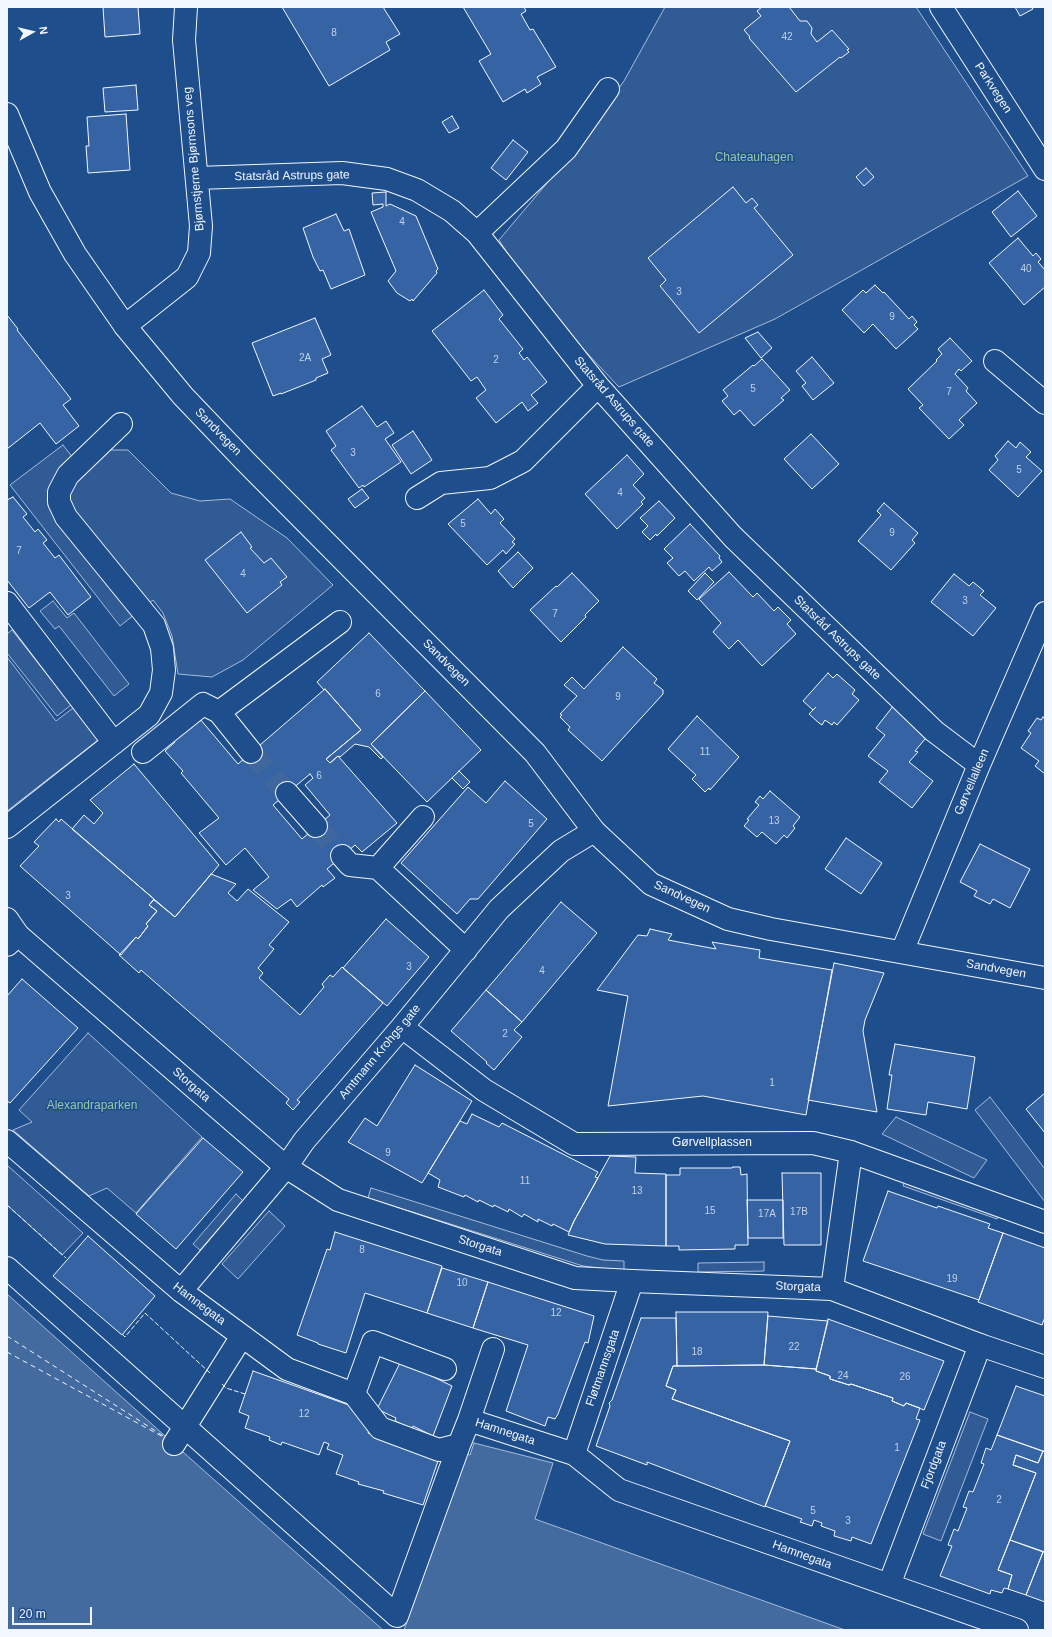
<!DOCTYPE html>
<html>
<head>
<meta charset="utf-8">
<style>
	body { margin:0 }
	#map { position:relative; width:1052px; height:1637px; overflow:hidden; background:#1f4e8c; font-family:Helvetica,sans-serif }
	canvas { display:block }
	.frame { position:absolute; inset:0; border:8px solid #f2f6ff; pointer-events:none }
	.north { position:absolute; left:12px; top:12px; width:40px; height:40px; -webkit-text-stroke:3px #1f4e8c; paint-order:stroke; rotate:82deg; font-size:11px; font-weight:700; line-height:16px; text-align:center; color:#f2f6ff }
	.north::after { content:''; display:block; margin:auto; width:14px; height:18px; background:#f2f6ff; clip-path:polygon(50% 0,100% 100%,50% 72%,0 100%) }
	.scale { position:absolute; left:12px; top:1607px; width:80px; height:18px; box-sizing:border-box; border:2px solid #f2f6ff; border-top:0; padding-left:5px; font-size:12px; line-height:14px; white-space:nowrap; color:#f2f6ff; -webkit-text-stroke:3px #1f4e8c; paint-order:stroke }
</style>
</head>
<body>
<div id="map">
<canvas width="1052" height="1637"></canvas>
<div class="frame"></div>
<div class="north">N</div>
<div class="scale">20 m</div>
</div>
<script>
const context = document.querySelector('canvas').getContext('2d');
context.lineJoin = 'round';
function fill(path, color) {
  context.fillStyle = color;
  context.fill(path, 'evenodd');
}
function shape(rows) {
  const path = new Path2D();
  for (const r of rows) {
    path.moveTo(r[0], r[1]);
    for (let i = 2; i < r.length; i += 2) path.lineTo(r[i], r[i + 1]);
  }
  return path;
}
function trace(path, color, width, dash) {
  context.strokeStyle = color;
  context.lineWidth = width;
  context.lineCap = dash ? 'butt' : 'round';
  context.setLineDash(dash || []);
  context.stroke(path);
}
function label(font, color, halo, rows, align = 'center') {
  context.font = font + ' Helvetica,sans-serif';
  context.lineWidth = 3;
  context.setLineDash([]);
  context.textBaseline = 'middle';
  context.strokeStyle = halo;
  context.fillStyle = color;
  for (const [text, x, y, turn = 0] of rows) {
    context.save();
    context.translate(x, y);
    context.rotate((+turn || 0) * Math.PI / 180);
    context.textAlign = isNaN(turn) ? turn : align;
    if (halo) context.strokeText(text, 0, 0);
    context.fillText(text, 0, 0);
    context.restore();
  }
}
const built = shape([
	[665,7,916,7,1028,176,775,319,619,387,554,318,526,282,499,240,564,163,624,81,665,7],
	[63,445,84,472,106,450,128,450,171,493,200,501,230,499,287,538,333,585,243,660,212,677,178,674,172,636,163,613,153,600,120,626,10,485,63,445],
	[53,601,67,618,74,613,129,684,114,696,59,626,55,629,40,611,53,601],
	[12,630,71,705,57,716,7,653,7,634,12,630],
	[7,657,56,721,73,708,98,740,7,811,7,657],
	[88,1033,202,1137,136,1213,107,1188,89,1196,13,1130,32,1122,19,1110,88,1033],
	[990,1097,1045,1169,1045,1202,975,1110,990,1097],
	[896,1117,987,1160,974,1178,882,1134,896,1117],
	[7,1165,83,1233,62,1255,7,1205,7,1165],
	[906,1178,1000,1211,997,1219,903,1186,906,1178],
	[371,1188,587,1256,603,1260,624,1261,624,1271,583,1266,368,1198,371,1188],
	[236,1194,243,1201,200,1250,193,1244,236,1194],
	[269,1211,285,1226,238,1279,222,1264,269,1211],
	[764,1262,764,1271,698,1272,698,1263,764,1262],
	[970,1412,988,1419,941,1541,923,1534,970,1412]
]);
const water = shape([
	[7,1294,174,1444,383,1630,7,1630,7,1294],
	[474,1443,553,1463,535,1519,845,1630,404,1630,467,1454,470,1455,474,1443]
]);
const ferry = shape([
	[7,1336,165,1437],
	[7,1352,165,1438]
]);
const building = shape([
	[103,7,138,7,140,34,105,37,103,7],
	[282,7,383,7,400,34,386,42,390,50,329,86,282,7],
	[463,7,524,7,526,11,521,14,530,30,533,29,556,67,537,77,541,84,527,93,525,89,503,102,479,61,491,54,463,7],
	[762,7,789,7,800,21,807,21,812,28,811,34,817,42,832,30,849,49,847,50,849,52,841,58,840,57,796,92,749,38,750,37,744,30,761,16,757,11,762,7],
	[1015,7,1032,7,1033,9,1020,16,1015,7],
	[136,85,138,110,105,112,103,88,136,85],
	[126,114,130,170,88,173,86,146,89,146,87,117,126,114],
	[452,116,459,128,449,133,442,122,452,116],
	[513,140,528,152,506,180,491,168,513,140],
	[866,168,874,177,864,186,856,177,866,168],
	[733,187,746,203,752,198,758,205,754,208,793,255,699,333,660,286,666,280,648,258,733,187],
	[1018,191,1037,216,1011,237,992,212,1018,191],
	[386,192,386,206,390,204,416,216,438,269,436,271,437,273,413,301,412,299,410,301,397,293,388,281,396,271,371,212,383,207,383,204,373,205,372,193,386,192],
	[336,214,344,231,349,229,365,275,331,289,323,270,320,271,313,257,303,228,336,214],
	[1018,238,1033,256,1036,253,1041,259,1038,262,1045,270,1045,287,1024,305,989,263,1018,238],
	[875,285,883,293,884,292,909,319,912,316,917,322,914,325,918,329,896,349,873,324,864,333,842,310,863,290,866,293,875,285],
	[484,290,503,315,499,319,523,349,519,353,524,360,527,357,547,382,531,395,538,403,528,411,522,402,496,423,476,398,486,390,477,377,471,381,432,331,484,290],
	[7,315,18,329,17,330,71,399,63,405,79,426,56,444,40,423,7,449,7,315],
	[315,318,331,355,322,359,328,373,316,378,316,380,281,394,281,393,273,396,252,343,315,318],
	[758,332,772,348,761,358,745,338,758,332],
	[950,338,972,361,961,371,959,369,955,374,968,388,966,391,977,403,959,420,964,425,949,439,919,408,923,405,908,389,937,361,936,360,942,354,938,349,950,338],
	[812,357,834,383,813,400,802,386,806,383,796,371,812,357],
	[762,359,790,390,781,398,784,400,754,426,740,410,734,415,722,401,728,396,723,390,753,365,754,366,762,359],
	[362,406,377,427,386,421,394,433,385,439,401,462,364,487,363,485,359,488,331,450,336,446,326,431,362,406],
	[413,431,432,460,411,474,392,445,413,431],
	[811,434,839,464,812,489,784,459,811,434],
	[1008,441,1016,448,1020,442,1031,452,1026,457,1042,471,1018,497,989,470,998,460,995,456,1008,441],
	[627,455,644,474,633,485,645,498,641,502,643,504,617,529,585,494,627,455],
	[362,489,369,498,355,508,348,499,362,489],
	[13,497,27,514,23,517,35,532,38,529,47,540,43,543,55,558,59,555,91,597,68,615,50,592,29,608,7,580,7,500,13,497],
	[478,499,491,514,495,509,504,519,500,523,515,539,512,542,515,544,506,554,503,550,487,565,448,524,478,499],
	[659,501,675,518,657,536,656,534,650,540,642,532,648,526,640,518,659,501],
	[884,503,918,533,912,540,915,543,891,570,858,541,881,515,877,511,884,503],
	[690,524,720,556,719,558,722,562,712,571,709,567,694,581,685,571,679,576,667,563,673,558,664,549,690,524],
	[241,532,252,547,250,548,264,563,271,558,287,577,280,582,282,585,247,613,205,560,241,532],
	[518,552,533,568,513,588,498,571,518,552],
	[729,572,753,597,757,593,774,611,778,607,791,620,787,624,796,634,762,666,738,640,729,649,713,632,721,623,699,599,729,572],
	[572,573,599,601,585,615,586,617,561,642,530,610,556,586,557,587,572,573],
	[705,573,714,582,697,600,688,591,705,573],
	[954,574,969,586,973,582,984,591,980,595,996,608,973,636,931,602,954,574],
	[369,633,425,691,371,744,383,757,381,759,369,747,355,744,340,757,338,756,330,763,326,759,361,730,325,689,324,690,317,682,369,633],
	[623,647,657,679,654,683,663,690,663,694,602,761,568,730,570,727,560,717,562,715,560,714,577,696,564,685,572,677,584,689,623,647],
	[828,673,833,678,837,674,855,690,852,694,859,700,837,725,834,722,832,725,825,720,822,725,819,723,809,714,816,707,813,710,803,701,828,673],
	[325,689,361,730,326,759,330,763,338,756,397,823,362,852,355,845,327,869,335,878,323,887,322,885,297,907,291,899,277,909,253,890,269,877,245,848,226,865,199,833,219,818,181,773,183,771,165,751,175,742,174,741,200,719,238,764,325,689],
	[310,774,313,778,305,785,330,815,302,839,273,805,310,774],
	[425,691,481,750,427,802,371,744,425,691],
	[894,705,930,733,915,751,918,752,909,762,933,781,912,808,879,782,888,771,868,756,885,735,876,728,894,705],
	[697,716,739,757,710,790,709,788,705,792,692,779,696,775,668,749,697,716],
	[1043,717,1045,719,1045,774,1035,766,1039,761,1021,748,1031,733,1028,731,1037,718,1041,720,1043,717],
	[134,764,219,865,175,917,72,829,84,815,94,824,103,813,90,800,134,764],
	[459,771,470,782,463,789,452,778,459,771],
	[505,781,547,819,478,899,470,899,457,914,401,863,468,787,486,803,505,781],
	[770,791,800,817,793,826,795,828,787,838,784,835,776,844,762,832,757,837,744,826,749,820,747,819,759,805,755,802,760,796,763,799,770,791],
	[56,819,59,822,61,819,154,899,149,905,157,911,146,924,148,926,138,939,136,937,121,955,20,866,39,846,34,842,56,819],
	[846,838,882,863,861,894,825,869,846,838],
	[980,844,1030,869,1010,908,993,899,990,904,974,896,977,891,960,882,980,844],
	[211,874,236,884,228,893,237,901,248,889,289,922,269,945,274,949,258,968,263,973,259,978,300,1015,324,987,322,984,330,975,333,977,342,967,383,1003,297,1100,300,1102,293,1110,286,1103,289,1099,141,970,139,973,119,955,136,937,138,939,148,926,146,924,157,911,149,905,154,900,175,917,211,874],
	[561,902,597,933,522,1022,486,990,561,902],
	[386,919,429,957,387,1006,343,968,386,919],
	[650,929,672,934,668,940,716,949,712,942,760,950,759,958,832,970,806,1115,703,1096,608,1106,628,996,597,990,638,935,647,936,650,929],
	[834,963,884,973,865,1020,863,1031,877,1112,808,1100,834,963],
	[22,979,78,1028,10,1103,7,1101,7,996,22,979],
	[486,990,522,1022,514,1030,522,1037,494,1070,486,1063,487,1062,451,1031,486,990],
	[895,1044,975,1057,967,1109,928,1102,926,1115,887,1109,892,1075,889,1075,895,1044],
	[415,1065,472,1101,422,1183,348,1142,365,1118,377,1126,415,1065],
	[1045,1093,1045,1133,1026,1109,1045,1093],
	[472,1114,499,1127,502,1123,598,1172,595,1177,598,1178,574,1221,569,1232,553,1224,552,1226,538,1219,538,1222,524,1214,522,1217,509,1209,508,1212,494,1205,493,1207,479,1200,478,1202,465,1195,464,1197,438,1187,440,1180,428,1173,460,1121,467,1124,472,1114],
	[203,1138,243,1172,176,1249,136,1214,203,1138],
	[610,1156,636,1157,635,1173,666,1174,666,1246,605,1244,568,1235,574,1221,610,1156],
	[733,1167,740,1167,741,1175,747,1174,748,1245,735,1245,735,1249,679,1250,679,1246,666,1246,666,1175,680,1175,680,1168,732,1168,733,1167],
	[782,1173,821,1173,821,1245,784,1245,782,1173],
	[888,1191,937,1208,938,1206,990,1224,988,1228,1003,1233,979,1300,863,1261,888,1191],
	[747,1200,783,1200,783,1238,748,1238,747,1200],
	[335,1232,442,1266,427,1313,365,1293,346,1353,318,1344,318,1343,297,1335,327,1249,330,1250,335,1232],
	[1003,1233,1045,1248,1045,1317,1042,1325,978,1302,1003,1233],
	[88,1236,155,1296,122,1335,53,1276,88,1236],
	[442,1268,488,1282,473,1328,427,1313,442,1268],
	[488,1282,594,1316,588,1343,585,1342,558,1414,555,1419,548,1417,545,1426,506,1411,528,1345,473,1328,488,1282],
	[676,1312,768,1312,764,1365,677,1366,676,1312],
	[768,1316,828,1321,816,1369,764,1365,768,1316],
	[641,1318,676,1318,677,1366,673,1366,666,1386,676,1390,672,1399,790,1441,765,1507,647,1462,647,1465,596,1446,610,1406,609,1403,612,1400,641,1318],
	[828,1319,944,1361,924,1410,906,1403,904,1406,892,1401,893,1398,851,1384,849,1385,830,1379,830,1376,816,1371,828,1319],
	[401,1361,452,1386,433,1436,413,1426,412,1429,395,1421,396,1418,377,1409,401,1361],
	[764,1365,816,1369,816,1371,830,1376,830,1379,849,1385,851,1384,893,1398,892,1401,904,1406,906,1403,920,1408,916,1419,920,1420,871,1544,852,1537,851,1541,834,1536,835,1531,821,1526,822,1523,814,1520,812,1526,800,1522,802,1519,765,1506,790,1441,672,1399,676,1390,666,1386,673,1366,764,1365],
	[253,1371,360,1409,372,1421,368,1433,439,1458,423,1505,383,1493,384,1491,358,1484,359,1482,336,1474,343,1455,327,1449,329,1444,324,1442,319,1455,282,1442,281,1445,269,1440,270,1437,245,1428,249,1416,239,1412,253,1371],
	[1016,1386,1045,1396,1045,1452,997,1435,1016,1386],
	[997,1435,1043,1451,1038,1463,1016,1455,1013,1465,1036,1473,998,1570,1012,1575,1008,1589,1004,1588,1002,1593,991,1590,990,1594,940,1576,952,1546,948,1545,954,1529,958,1531,967,1508,963,1507,969,1491,973,1492,984,1464,981,1463,986,1448,991,1450,997,1435],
	[1043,1451,1045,1452,1045,1552,1010,1540,1036,1473,1013,1465,1016,1455,1038,1463,1043,1451],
	[1010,1540,1043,1552,1026,1595,1008,1589,1012,1575,998,1570,1010,1540],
	[1043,1552,1045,1552,1045,1602,1026,1595,1043,1552]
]);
const minorTunnel = shape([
	[251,752,287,793],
	[316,826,342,856]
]);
const minor = shape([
	[197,178,342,173,387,179,417,190,452,211,477,233,598,386,733,537,934,731,979,765],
	[477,233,566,149,608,89],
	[125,326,187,277,199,253,201,226,184,40,186,7],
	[995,361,1045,403],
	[417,498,441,483,490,478,523,461,598,386],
	[7,603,114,743],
	[219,712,340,622],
	[143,752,203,704,219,712,251,752],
	[287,793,316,826],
	[7,827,149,715,161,693,164,670,162,648,154,625,66,517,59,502,59,492,68,475,121,424],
	[342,856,350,865,378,868],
	[378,868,466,950],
	[378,868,423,817],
	[7,945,18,935],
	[902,952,979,765,1045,613],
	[402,1027,484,1090,574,1144,813,1143,851,1152,1045,1222],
	[7,1141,181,1291,287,1369,354,1394,380,1428,439,1450,459,1445,469,1420,574,1454,619,1490,1017,1630],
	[7,1268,397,1616,459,1445],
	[832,1289,851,1152],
	[181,1291,286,1167,304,1141,402,1027,499,909,561,851,594,831],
	[354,1394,373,1342,445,1369],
	[469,1420,493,1349],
	[174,1444,242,1336],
	[574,1454,632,1281],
	[889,1585,980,1345]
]);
const major = shape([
	[941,7,1045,169],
	[7,114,40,192,75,254,125,326,183,396,245,461,535,753,594,831,651,884,728,919,771,929,1045,978],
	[7,919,18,935,286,1167,338,1200,575,1278,632,1281,832,1289,980,1345,1045,1367]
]);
const fence = shape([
	[7,1205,66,1258],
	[122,1334,125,1337,145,1313,210,1373],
	[222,1384,226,1388,245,1394]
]);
const numberNames = [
	["8",334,33],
	["42",787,37],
	["4",402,222],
	["40",1026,269],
	["3",679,292],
	["9",892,317],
	["2A",305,358],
	["2",496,360],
	["5",753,389],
	["7",949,392],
	["3",353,453],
	["5",1019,470],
	["4",620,493],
	["5",463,524],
	["9",892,533],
	["7",19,551],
	["4",243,574],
	["3",965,601],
	["7",555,614],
	["6",378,694],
	["9",618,697],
	["11",705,752],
	["6",319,776],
	["13",774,821],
	["5",531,824],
	["3",68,896],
	["3",409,967],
	["4",542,971],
	["2",505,1034],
	["1",772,1083],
	["9",388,1153],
	["11",525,1181],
	["13",637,1191],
	["15",710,1211],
	["17B",799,1212],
	["17A",767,1214],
	["8",362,1250],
	["19",952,1279],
	["10",462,1283],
	["12",556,1313],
	["22",794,1347],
	["18",697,1352],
	["24",843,1376],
	["26",905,1377],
	["12",304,1414],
	["1",897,1448],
	["2",999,1500],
	["5",813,1511],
	["3",848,1521]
];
const streetNames = [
	["Parkvegen",993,88,57],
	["Bjørnstjerne Bjørnsons veg",194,159,-95],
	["Statsråd Astrups gate",292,176,-1],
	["Statsråd Astrups gate",614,402,49],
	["Sandvegen",218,432,46],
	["Statsråd Astrups gate",837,638,44],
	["Sandvegen",446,663,45],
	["Gørvellalleen",972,782,-67],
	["Sandvegen",682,897,25],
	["Sandvegen",996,969,10],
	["Amtmann Krohgs gate",380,1052,-50],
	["Storgata",191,1085,41],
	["Gørvellplassen",712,1143],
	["Storgata",480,1246,18],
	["Storgata",798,1287,2],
	["Hamnegata",199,1304,37],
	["Fløtmannsgata",603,1368,-71],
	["Hamnegata",505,1432,18],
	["Fjordgata",934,1465,-69],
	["Hamnegata",802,1555,20]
];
const parkNames = [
	["Chateauhagen",754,158],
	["Alexandraparken",92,1106]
];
fill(built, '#305b95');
trace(built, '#a8bbd7', 1);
fill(water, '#446ba0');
trace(water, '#a8bbd7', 1);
trace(ferry, '#f2f6ff', 1, [5, 4]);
fill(building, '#3563a3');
trace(building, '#f2f6ff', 1);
trace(minorTunnel, '#3f679d', 22, [22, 11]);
trace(minor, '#f2f6ff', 24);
trace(major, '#f2f6ff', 24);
trace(minor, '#1f4e8c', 22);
trace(major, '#1f4e8c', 22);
trace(fence, '#f2f6ff', 1, [5, 2]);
label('10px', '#c3d1e8', null, numberNames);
label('12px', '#f2f6ff', '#1f4e8c', streetNames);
label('12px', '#97c8a6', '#1f4e8c', parkNames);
</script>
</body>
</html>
